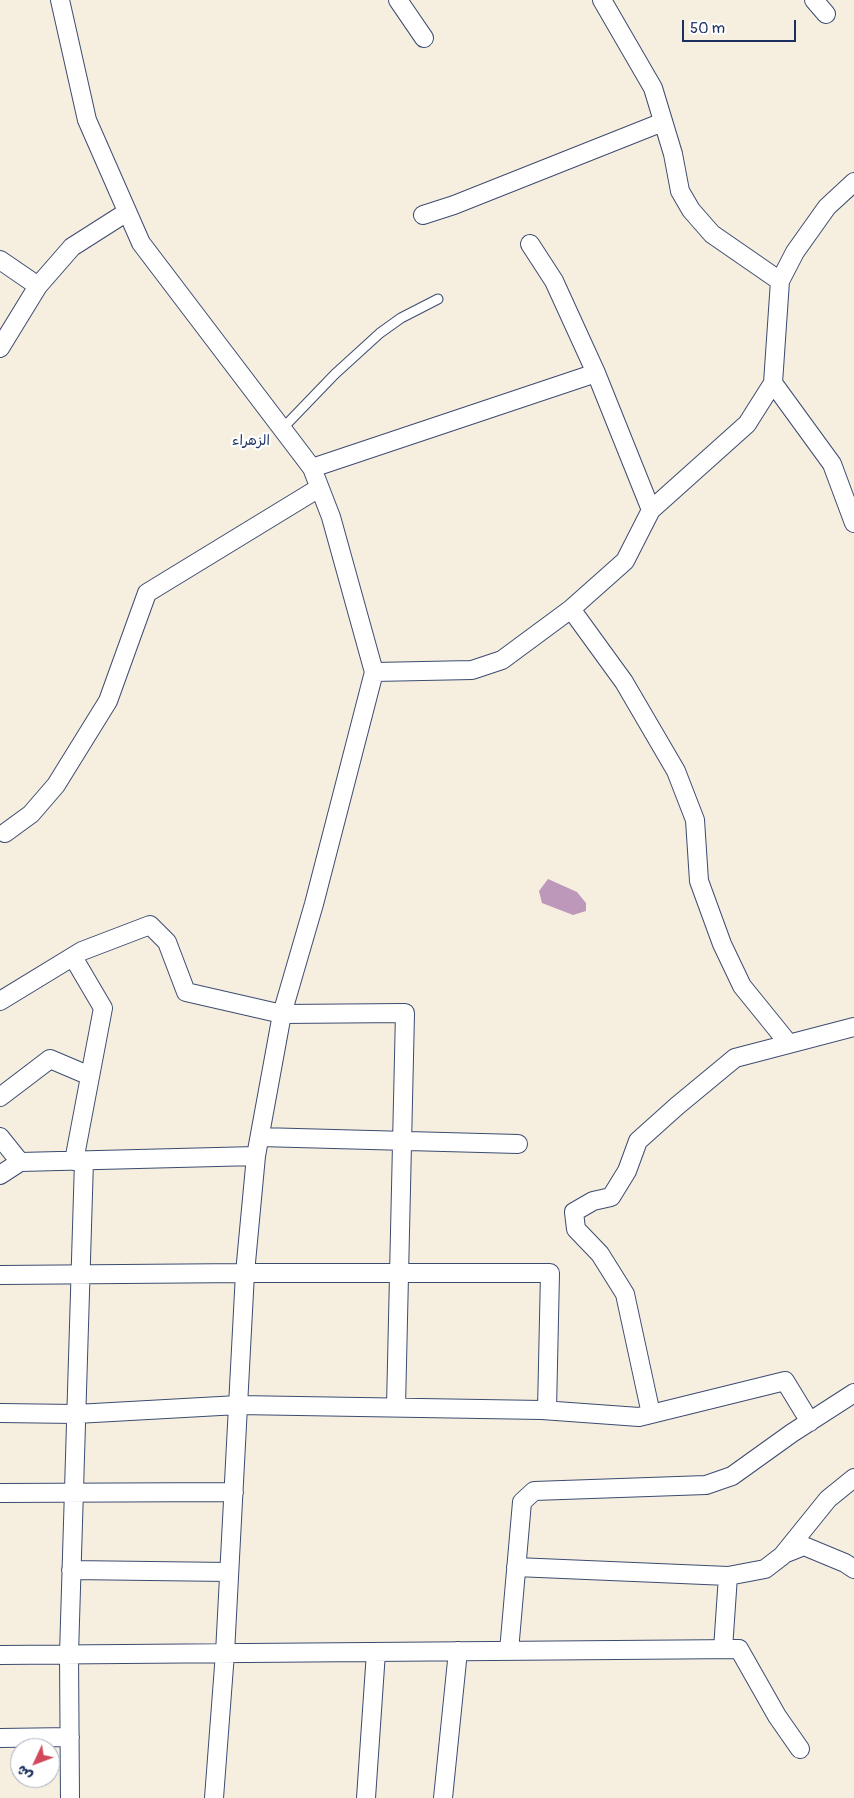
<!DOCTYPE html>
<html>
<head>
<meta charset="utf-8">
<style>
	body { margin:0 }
	#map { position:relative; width:854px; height:1798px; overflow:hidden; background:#f6eede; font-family:Pangolin,"Playpen Sans Arabic",sans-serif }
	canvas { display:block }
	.north { position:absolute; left:10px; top:1738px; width:50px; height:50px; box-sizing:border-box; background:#fff; border:1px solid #a4acbf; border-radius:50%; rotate:227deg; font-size:14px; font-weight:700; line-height:20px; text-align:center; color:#1b2f5e }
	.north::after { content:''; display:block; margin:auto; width:18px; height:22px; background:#d1495b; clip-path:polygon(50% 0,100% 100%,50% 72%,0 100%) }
	.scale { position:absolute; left:682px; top:20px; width:114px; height:22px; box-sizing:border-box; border:2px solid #1b2f5e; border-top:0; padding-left:6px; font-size:15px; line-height:18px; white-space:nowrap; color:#1b2f5e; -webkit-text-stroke:4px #fff; paint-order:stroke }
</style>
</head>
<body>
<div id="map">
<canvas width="854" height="1798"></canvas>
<div class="north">ش</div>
<div class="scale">50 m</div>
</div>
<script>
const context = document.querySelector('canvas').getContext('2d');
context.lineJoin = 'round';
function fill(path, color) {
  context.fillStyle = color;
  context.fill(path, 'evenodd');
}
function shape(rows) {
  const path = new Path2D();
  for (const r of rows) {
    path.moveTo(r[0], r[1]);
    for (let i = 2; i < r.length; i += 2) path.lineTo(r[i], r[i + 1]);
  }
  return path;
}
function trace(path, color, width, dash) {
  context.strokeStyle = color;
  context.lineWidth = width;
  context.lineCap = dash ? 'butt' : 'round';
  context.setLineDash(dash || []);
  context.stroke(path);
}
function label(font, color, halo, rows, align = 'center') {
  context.font = font + ' Pangolin,"Playpen Sans Arabic",sans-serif';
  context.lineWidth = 4.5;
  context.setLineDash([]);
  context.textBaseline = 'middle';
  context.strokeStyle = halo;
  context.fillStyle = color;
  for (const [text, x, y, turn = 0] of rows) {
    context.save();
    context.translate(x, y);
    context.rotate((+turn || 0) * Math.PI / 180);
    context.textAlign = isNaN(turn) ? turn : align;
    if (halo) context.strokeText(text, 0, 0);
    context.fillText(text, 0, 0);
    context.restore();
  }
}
const building = shape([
	[548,879,577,892,586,903,586,911,573,915,542,903,539,891]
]);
const lane = shape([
	[282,429,335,374,380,333,401,318,438,299]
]);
const street = shape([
	[60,0,87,120,141,243,312,468,331,517,374,672,314,904,282,1014,256,1156,245,1273,225,1653,214,1798],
	[398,0,424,38],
	[602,0,653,88,673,154,680,191,691,210,712,234,780,281],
	[814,0,826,14],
	[423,215,454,205,663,122],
	[530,244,554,281,596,373,651,510],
	[0,260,38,286],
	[0,348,38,286,72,247,127,212],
	[773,383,832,464,854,523],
	[312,468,596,373],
	[571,609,624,682,676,771,695,820,699,881,722,944,742,986,789,1044],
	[374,672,472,670,502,660,571,609,625,561,651,510,747,424,773,383,780,281,795,252,827,207,854,182],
	[5,833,31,814,56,785,108,701,147,593,319,488],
	[73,957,103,1008,74,1161],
	[0,1001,82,951,150,925,167,942,186,992,282,1014,405,1013,396,1407],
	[0,1097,50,1059,90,1076],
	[0,1137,20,1162],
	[260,1137,518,1144],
	[0,1175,20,1162,256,1156],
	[0,1275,245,1273,550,1273,547,1410],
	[0,1413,76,1414,238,1405,542,1410,639,1417,785,1381,810,1422],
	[651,1414,625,1294,600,1254,576,1229,574,1212,593,1201,611,1197,627,1171,638,1141,677,1106,735,1058,854,1027],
	[0,1493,234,1492],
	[784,1554,804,1546,845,1563,854,1569],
	[516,1567,728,1576,765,1569,782,1556,828,1499,854,1478],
	[71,1570,229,1572],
	[723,1649,728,1576],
	[509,1651,522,1502,534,1491,706,1485,732,1476,792,1433,854,1393],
	[0,1655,739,1649,777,1716,800,1749],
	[0,1738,70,1737],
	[70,1798,69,1654,84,1161],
	[366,1798,376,1652],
	[443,1798,458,1651]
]);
const neighbourhoodNames = [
	["الزهراء",251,441]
];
fill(building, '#bd98bb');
trace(lane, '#3c4c71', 11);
trace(street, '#3c4c71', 20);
trace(lane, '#fff', 9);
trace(street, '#fff', 18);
label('14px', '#1b2f5e', '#fff', neighbourhoodNames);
</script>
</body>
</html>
